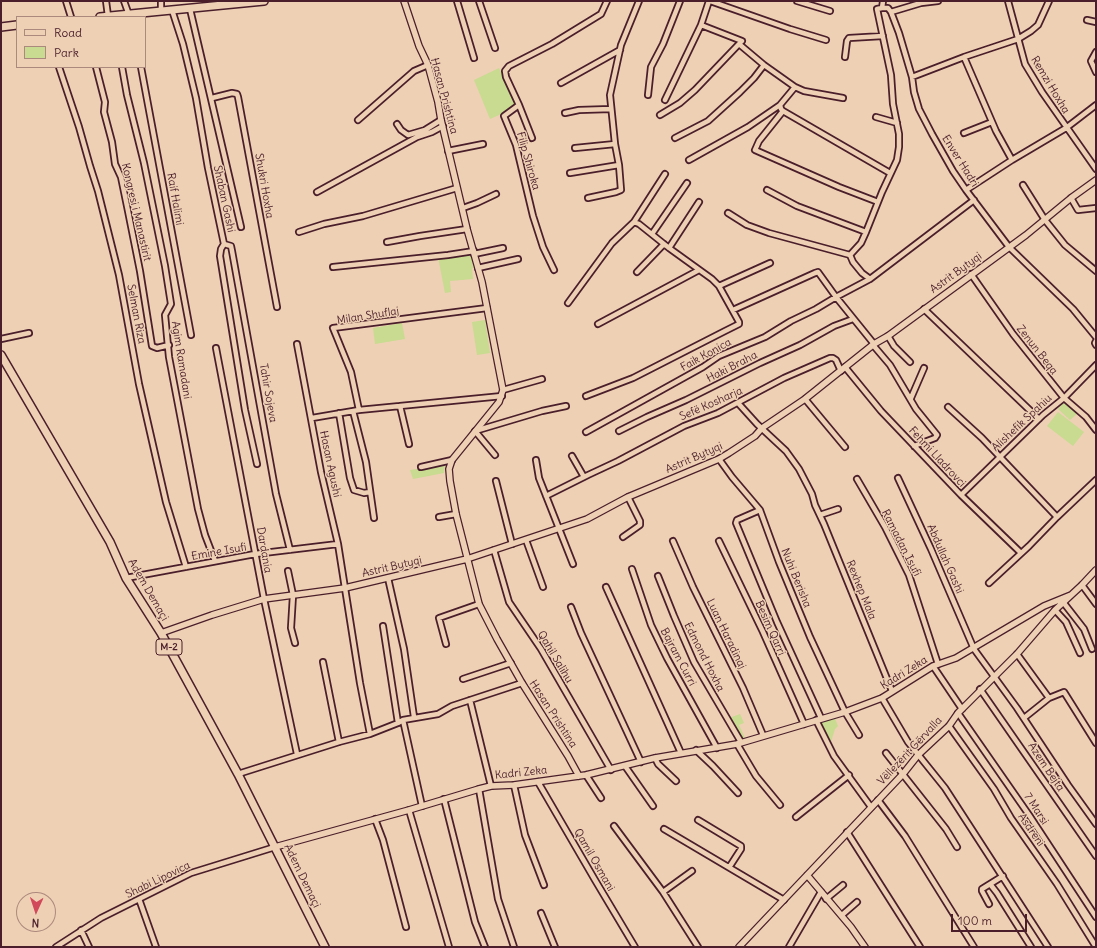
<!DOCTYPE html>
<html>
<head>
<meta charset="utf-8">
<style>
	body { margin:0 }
	#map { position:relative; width:1097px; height:948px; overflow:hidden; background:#eed0b4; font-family:Delius,sans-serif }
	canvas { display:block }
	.frame { position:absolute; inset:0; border:2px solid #4a1f2b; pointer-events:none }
	.legend { position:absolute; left:16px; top:16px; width:130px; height:52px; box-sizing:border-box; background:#eed0b4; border:1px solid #ac897d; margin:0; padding:5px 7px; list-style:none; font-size:12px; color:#4a1f2b }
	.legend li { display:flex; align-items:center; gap:8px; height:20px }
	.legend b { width:20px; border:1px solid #ac897d }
	.north { position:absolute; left:16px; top:892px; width:40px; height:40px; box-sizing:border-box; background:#eed0b4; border:1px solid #ac897d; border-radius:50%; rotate:183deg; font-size:11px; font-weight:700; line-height:16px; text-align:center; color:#4a1f2b }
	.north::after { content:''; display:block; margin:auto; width:14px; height:18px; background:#d1495b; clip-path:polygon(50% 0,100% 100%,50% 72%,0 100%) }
	.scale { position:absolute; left:951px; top:914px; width:76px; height:18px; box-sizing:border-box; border:2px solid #4a1f2b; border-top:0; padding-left:5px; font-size:12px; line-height:14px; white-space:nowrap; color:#4a1f2b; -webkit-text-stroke:3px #eed0b4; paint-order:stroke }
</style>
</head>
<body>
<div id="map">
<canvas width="1097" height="948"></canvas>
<div class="frame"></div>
<ul class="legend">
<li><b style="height:5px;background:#eed0b4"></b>Road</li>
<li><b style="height:11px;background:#c8db90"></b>Park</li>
</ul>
<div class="north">N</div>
<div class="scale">100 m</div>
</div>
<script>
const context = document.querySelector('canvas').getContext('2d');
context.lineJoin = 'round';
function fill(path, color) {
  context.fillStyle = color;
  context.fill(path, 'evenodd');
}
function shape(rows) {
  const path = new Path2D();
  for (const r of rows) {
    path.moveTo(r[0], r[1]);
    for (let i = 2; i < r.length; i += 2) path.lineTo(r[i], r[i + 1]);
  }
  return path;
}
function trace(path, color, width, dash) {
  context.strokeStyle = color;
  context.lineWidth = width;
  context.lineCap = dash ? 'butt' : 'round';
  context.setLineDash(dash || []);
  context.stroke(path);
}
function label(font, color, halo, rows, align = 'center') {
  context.font = font + ' Delius,sans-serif';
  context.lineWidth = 3;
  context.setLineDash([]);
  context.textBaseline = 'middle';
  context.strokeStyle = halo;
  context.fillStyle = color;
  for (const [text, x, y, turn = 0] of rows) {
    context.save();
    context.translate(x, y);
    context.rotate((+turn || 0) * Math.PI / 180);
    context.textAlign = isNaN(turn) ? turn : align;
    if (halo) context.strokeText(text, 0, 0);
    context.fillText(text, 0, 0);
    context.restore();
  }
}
const green = shape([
	[499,68,517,107,490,119,474,80],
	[471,252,473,268,472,269,473,279,450,281,451,292,445,293,438,257],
	[485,320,490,353,477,355,472,322],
	[402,323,405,339,375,344,373,328],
	[1066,400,1079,412,1070,420,1058,409],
	[1058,412,1084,432,1073,446,1047,426],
	[445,465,444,473,413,479,410,470],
	[740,714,744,723,739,725,745,738,739,740,729,718],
	[834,716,838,726,835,729,830,745,818,722]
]);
const minor = shape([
	[66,1,71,17],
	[106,1,108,16],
	[124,1,129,15],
	[457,1,474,58],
	[479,1,495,48],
	[709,1,701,25,742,41,739,44,764,65,795,87],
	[710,1,790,29,826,40],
	[797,1,830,11],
	[938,1,921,3,891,12,899,33,912,77,914,92,919,109,932,134,953,171,966,190,1009,247,1073,309,1096,337],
	[1008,1,1025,64,1042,92,1096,169],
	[882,8,888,8,891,12],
	[190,9,241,227],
	[172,10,183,44,196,98,208,168,224,244,221,249,220,256,245,410,257,464],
	[161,11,161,1],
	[1087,20,1096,22],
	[1096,52,1091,61,1096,72],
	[845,57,847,41,849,38,883,36],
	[964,57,996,131,1012,160],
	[59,67,79,127,90,166,98,191,119,275,139,384,166,502,186,567],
	[96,67,105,102,104,112,112,142,115,164,121,177,128,211,140,271,152,346,157,348,169,345],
	[122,67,127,95,144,163,165,266,171,304,165,315,169,357,198,509,205,535,215,561],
	[141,67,191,335],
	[912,77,964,57,1018,39,1031,31,1038,25,1049,1],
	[561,83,620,50],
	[648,95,651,67,663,44,680,1],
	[212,98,232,93,237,94,238,97,277,307],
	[843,98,804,91,795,87,780,105,781,109,783,111,890,173],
	[665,100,701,25],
	[519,105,532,138],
	[783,111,759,141,755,150,839,187,878,202],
	[565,113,579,110,611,109],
	[660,115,680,103,695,90,739,44],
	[876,117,897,123],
	[358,120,414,71,428,65],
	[397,124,401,130,408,135,425,130,441,120],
	[964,133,992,122],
	[675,138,708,121,740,92,754,78,764,65],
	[575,148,615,144],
	[448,151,483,144],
	[689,160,748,127,780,105],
	[570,173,619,165],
	[1023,185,1045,220,1065,245,1096,271],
	[767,190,797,206,866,232],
	[966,190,1012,160,1066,128,1096,105],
	[317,192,417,137,432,132,443,126],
	[588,198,616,192,621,190,619,165,615,144,610,95,621,45,639,1],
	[1071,198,1078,210,1096,208],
	[463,208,477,203,496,194],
	[728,213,747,225,769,233,850,255],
	[634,222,665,174],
	[299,232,324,224,363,216,457,188],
	[652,234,687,183],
	[387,242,420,236,467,229],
	[224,244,231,246,232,251,276,494,290,550],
	[669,248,699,202],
	[474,254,503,248],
	[850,255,861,243,866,232,882,192,897,160,899,147,899,134,893,104,891,75,877,9,882,8,883,1],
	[850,255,853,262,862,273,870,279],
	[333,267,448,255,474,251],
	[478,268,518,259],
	[554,270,543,247,533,216,516,145,504,116,519,105,506,77,505,71,509,66,552,44,601,14,607,1],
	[637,272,664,244],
	[971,274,1013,334,1064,398,1086,417,1096,430],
	[719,286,770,263],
	[568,303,612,243,634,222,639,224,669,248,712,279,719,286,739,322,739,324,725,331,633,378,586,396],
	[924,309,1039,419],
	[733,310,815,273,818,272,836,297,874,344],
	[598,324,699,270],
	[888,336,894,346,910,362],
	[1,339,29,333],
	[1096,341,1095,343,1096,345],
	[297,344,321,472,338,544,360,683,370,734],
	[873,345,890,365,916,409,937,435,935,438,914,446],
	[216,348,264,599,297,754],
	[845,367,881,411,961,495,1021,553],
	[503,390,542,379],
	[911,398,924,368],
	[805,399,845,447],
	[738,403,757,424,786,451,799,469,812,494,815,505,824,524,892,691],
	[400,406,409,444],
	[948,407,982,438,1057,517],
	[359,410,351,372,333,328,487,308],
	[353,411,366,462,374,518],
	[339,413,350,478,354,490,364,493,370,492],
	[312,418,359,410,502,396],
	[619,431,647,417,686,400,760,363,800,345,834,326,853,319],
	[586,432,703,367,719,356,765,337,791,321,816,309,836,297,870,279,974,200],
	[495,455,475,431,542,411,566,406],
	[572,456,584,477],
	[719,459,732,477,760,510,779,562,810,637,845,712,859,735],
	[536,460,539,478,573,564],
	[421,467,452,460],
	[898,478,931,549,974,649,1017,708,1068,785,1096,824],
	[857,479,885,527,909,575,938,664],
	[496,481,512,544],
	[961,495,1043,415,1064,398,1096,365],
	[546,496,588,475,618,461,684,426,718,413,784,378,830,358,833,358,836,360,841,371],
	[760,510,737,520,736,523,777,622,821,718],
	[820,515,838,509],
	[439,517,456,514],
	[623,537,640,525,640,521,628,497],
	[526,540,543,587],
	[673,541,693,587,743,688,763,735],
	[719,541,763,632,804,724],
	[494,550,509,602,541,649,611,770],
	[632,569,651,625,667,658,717,748],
	[288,571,293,595,291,628,295,643],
	[658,576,674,616,694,662,741,742],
	[126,578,255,554,338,544],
	[388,578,404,649,414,717],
	[989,583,1029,546,1057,517,1096,480],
	[1082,585,1096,604],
	[606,587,681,753],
	[1063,602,1084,629,1092,649],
	[571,607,581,633,641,762],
	[1055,610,1066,622,1080,653],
	[383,626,398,723],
	[446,644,439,618,479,604],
	[1017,654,1049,698],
	[323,662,339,742],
	[933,666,962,709],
	[463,679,511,663],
	[980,689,1096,856],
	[882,698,908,742,945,788,1048,947],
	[470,700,491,786],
	[958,713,1029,815,1096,917],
	[1024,718,1049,698,1064,692,1096,743],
	[403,720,422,806],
	[816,720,834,756,871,807],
	[949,726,994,789,1011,818,1057,884,1096,947],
	[737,744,756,776,780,805],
	[696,750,713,766,738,793],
	[886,753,946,829,957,847],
	[655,758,658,764,676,781],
	[625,766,653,806],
	[238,774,339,742,370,734,398,723,403,720,438,714,452,706,522,683],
	[586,775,601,798],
	[538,782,595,880,635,947],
	[514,785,525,835,544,885],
	[479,789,498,899,514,947],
	[444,799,475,922,485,947],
	[878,800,905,836,974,947],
	[409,810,449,947],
	[796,817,849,775],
	[375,819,383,840,406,927],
	[698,820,741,846,741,849,730,866],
	[614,826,663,892,698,947],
	[664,829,784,900],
	[847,832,920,947],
	[990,884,997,893,1031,947],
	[663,892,692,871],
	[139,899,156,947],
	[826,899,843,885],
	[989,904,982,891,982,889,1003,876],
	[541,913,555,947],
	[842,915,857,902],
	[81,930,89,947],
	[56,947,101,918,191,873,275,847],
	[789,947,821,892]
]);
const tertiary = shape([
	[404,1,419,46,428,65,438,102,441,120,467,229,482,282,503,390,499,402,452,460,449,469,450,481,456,514,479,604,497,639,522,683,568,756,579,776],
	[161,633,212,615,264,599,345,588,467,559,587,519,628,497,719,459,729,453,755,436,762,428,805,399,874,344,888,336,1026,235,1071,198,1096,180],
	[275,847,409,810,479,789,491,786,514,785,586,775,655,758,737,744,845,712,882,698,933,666,956,658,1044,606,1071,595],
	[807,875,851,927,865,947],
	[739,947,903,774,918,755,949,726,958,713,1017,654,1055,610,1082,585,1096,570]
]);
const primary = shape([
	[100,17,264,1],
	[1,27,17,25],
	[1,355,110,542,126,578,161,633,238,774,325,947]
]);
const shields = [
	[169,647,26]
];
const shieldNames = [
	["M-2",169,647]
];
const streetNames = [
	["Remzi Hoxha",1050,85,59],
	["Hasan Prishtina",444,96,75],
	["Filip Shiroka",528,161,74],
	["Enver Hadri",960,161,58],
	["Shukri Hoxha",264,186,80],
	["Raif Halimi",175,199,80],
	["Shaban Gashi",224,199,78],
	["Kongresi i Manastirit",136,212,77],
	["Astrit Bytyqi",956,273,-36],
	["Selman Riza",136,314,79],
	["Milan Shuflaj",368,316,-9],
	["Zenun Beqa",1037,350,52],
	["Faik Konica",706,355,-29],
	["Agim Ramadani",181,360,81],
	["Haki Braha",732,367,-27],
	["Tahir Sojeva",268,393,80],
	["Sefë Kosharja",711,404,-24],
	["Alishefik Spahiu",1022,423,-43],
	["Fehmi Lladrovci",937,457,47],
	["Astrit Bytyqi",694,458,-24],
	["Hasan Agushi",330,464,78],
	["Ramadan Isufi",901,543,63],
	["Dardania",264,550,80],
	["Emine Isufi",219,552,-10],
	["Abdullah Gashi",945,559,66],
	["Astrit Bytyqi",392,567,-13],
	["Nuhi Berisha",796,578,68],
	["Adem Demaçi",148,590,60],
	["Rexhep Mala",861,590,68],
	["Besim Qarri",770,628,66],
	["Luan Haradinaj",726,634,64],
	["Qahil Salihu",555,657,59],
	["Bajram Curri",678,657,62],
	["Edmond Hoxha",704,657,63],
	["Kadri Zeka",904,673,-32],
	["Hasan Prishtina",553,714,57],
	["Vëllezërit Gërvalla",910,751,-47],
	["Azem Bejta",1046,767,56],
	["Kadri Zeka",521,773,-6],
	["7 Marsi",1036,809,57],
	["Asdreni",1031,830,55],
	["Qamil Osmani",594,860,60],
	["Adem Demaçi",302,876,64],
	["Shabi Lipovica",158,880,-26]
];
fill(green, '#c8db90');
trace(minor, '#4a1f2b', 8);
trace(tertiary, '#4a1f2b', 8);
trace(primary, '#4a1f2b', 10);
trace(minor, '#eed0b4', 4.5);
trace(tertiary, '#eed0b4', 5.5);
trace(primary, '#eed0b4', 7);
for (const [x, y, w] of shields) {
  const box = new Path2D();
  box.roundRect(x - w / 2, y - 8, w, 16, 3);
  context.fillStyle = '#eed0b4';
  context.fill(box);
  trace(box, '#4a1f2b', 1);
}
label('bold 10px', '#4a1f2b', null, shieldNames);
label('11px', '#4a1f2b', '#eed0b4', streetNames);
</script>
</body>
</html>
